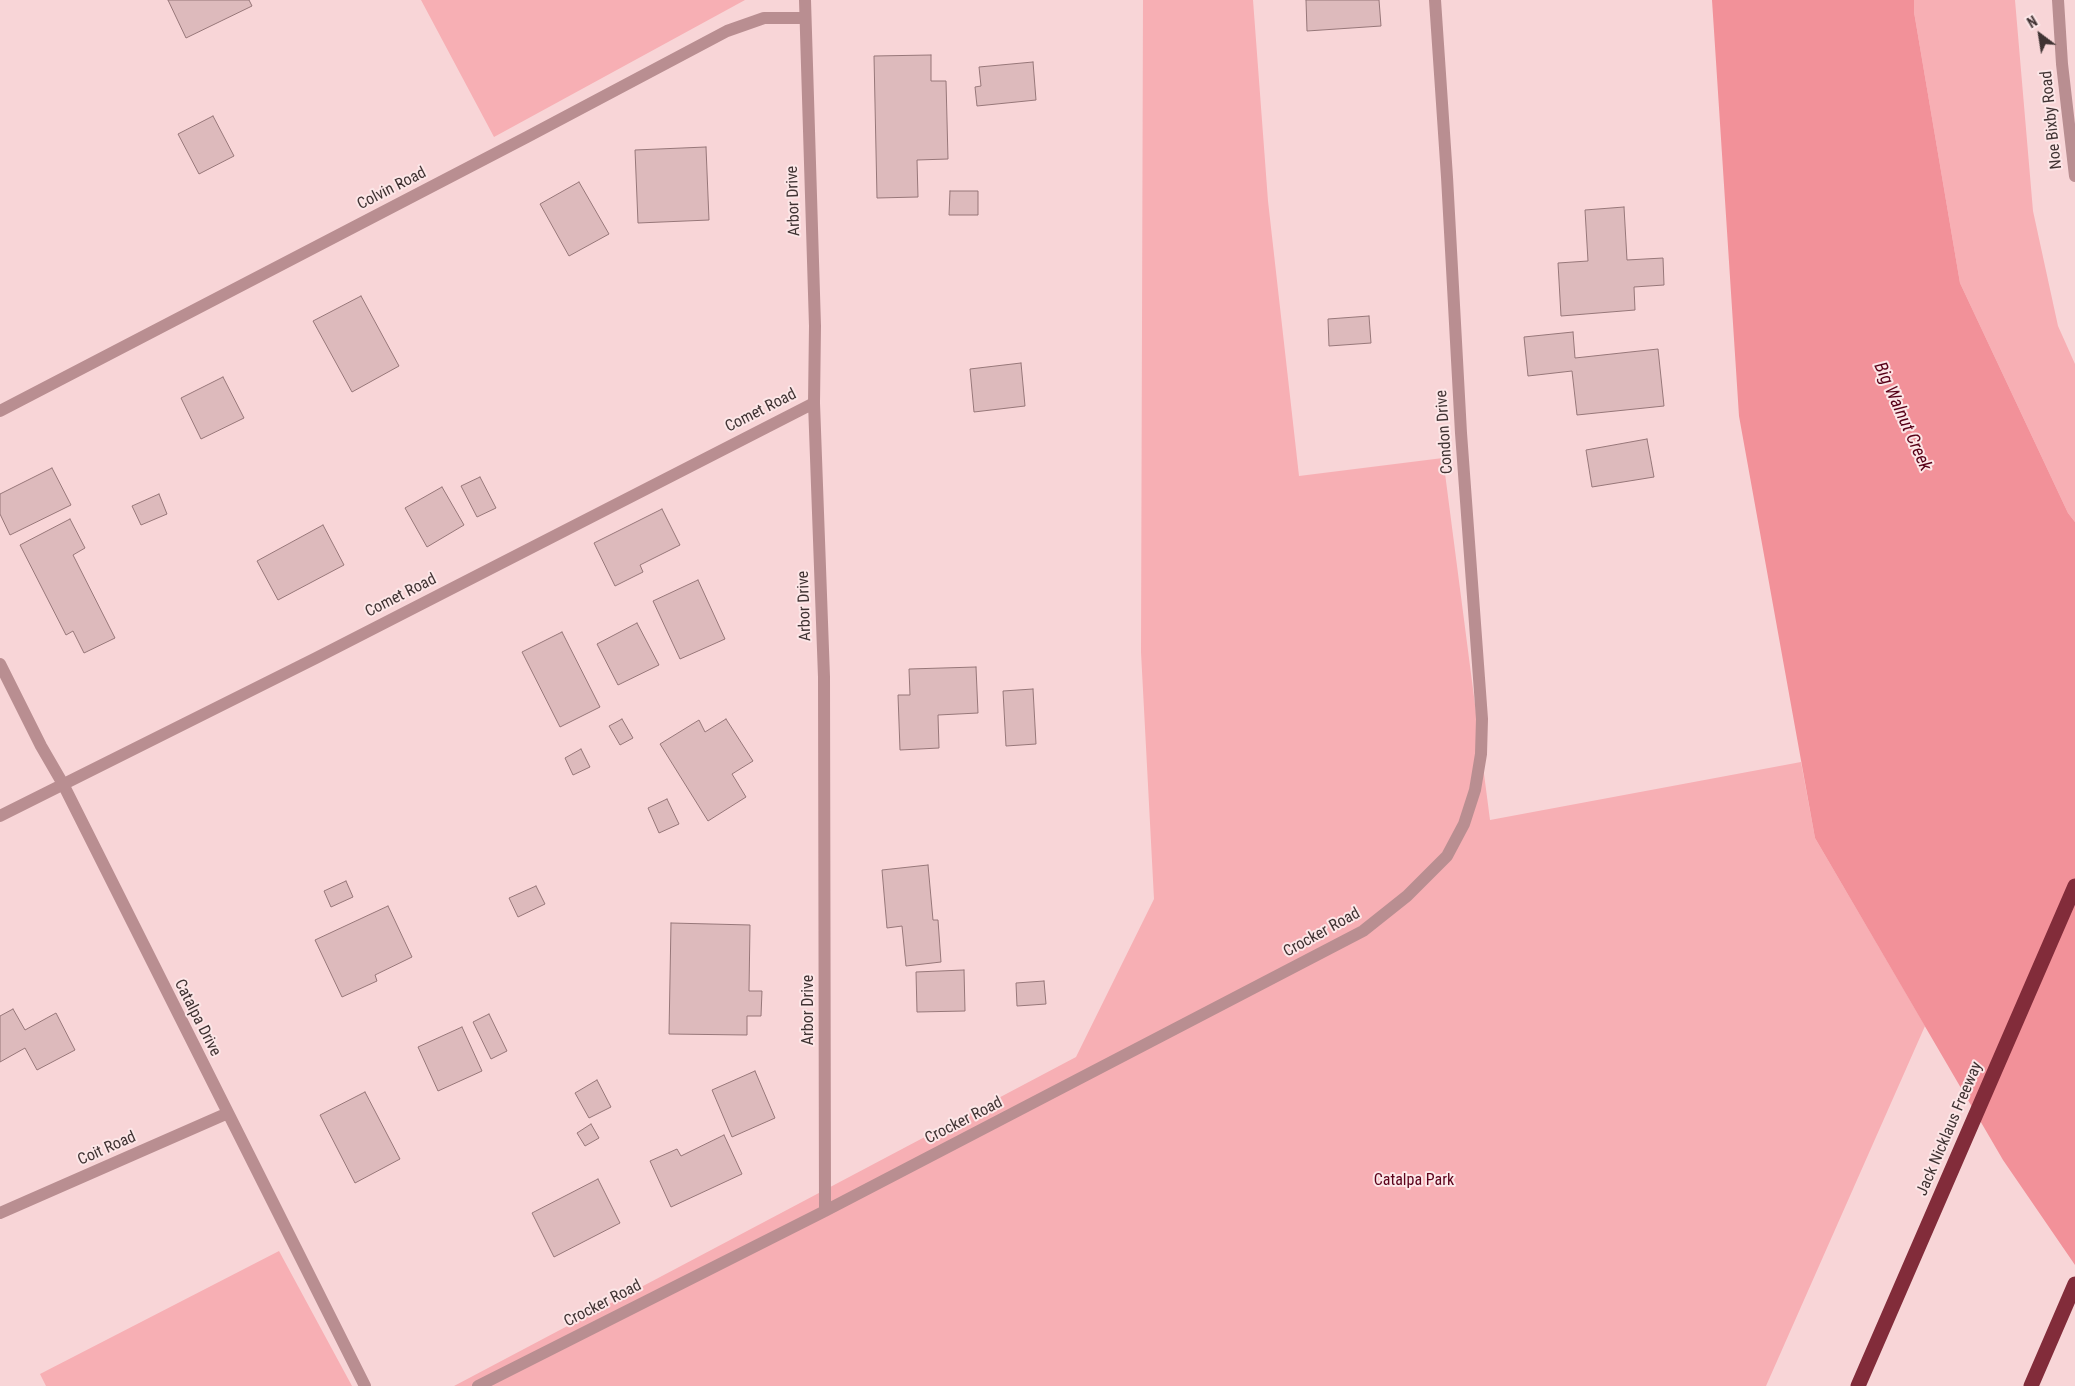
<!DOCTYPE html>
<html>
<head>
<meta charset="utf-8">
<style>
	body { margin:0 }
	#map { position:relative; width:2075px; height:1386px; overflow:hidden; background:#f8d5d7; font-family:"Roboto Condensed",sans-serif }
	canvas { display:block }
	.north { position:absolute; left:2015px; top:10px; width:50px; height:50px; -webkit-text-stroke:4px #fce6e7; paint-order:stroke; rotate:329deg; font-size:14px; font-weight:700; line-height:20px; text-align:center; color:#403333 }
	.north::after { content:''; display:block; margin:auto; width:18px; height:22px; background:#403333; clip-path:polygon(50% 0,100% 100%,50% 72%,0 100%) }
</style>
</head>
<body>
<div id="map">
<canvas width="2075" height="1386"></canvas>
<div class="north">N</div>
</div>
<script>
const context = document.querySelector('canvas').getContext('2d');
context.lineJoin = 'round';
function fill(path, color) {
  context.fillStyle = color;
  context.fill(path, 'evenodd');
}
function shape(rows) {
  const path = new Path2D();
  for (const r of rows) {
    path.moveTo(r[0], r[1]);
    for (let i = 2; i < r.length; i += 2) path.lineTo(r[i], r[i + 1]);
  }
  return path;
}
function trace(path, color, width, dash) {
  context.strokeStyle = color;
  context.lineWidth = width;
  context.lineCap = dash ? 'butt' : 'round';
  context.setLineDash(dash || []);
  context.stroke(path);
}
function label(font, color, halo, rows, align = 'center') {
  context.font = font + ' "Roboto Condensed",sans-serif';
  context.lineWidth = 4;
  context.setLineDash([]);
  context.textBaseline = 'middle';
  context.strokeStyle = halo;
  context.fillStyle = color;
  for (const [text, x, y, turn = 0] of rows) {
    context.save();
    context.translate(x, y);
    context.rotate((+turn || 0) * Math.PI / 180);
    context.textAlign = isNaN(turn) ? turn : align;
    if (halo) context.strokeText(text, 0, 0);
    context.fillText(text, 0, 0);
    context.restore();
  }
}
const green = shape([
	[421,0,745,0,494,137],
	[1143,0,1253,0,1268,201,1299,476,1443,458,1490,820,1801,762,1815,838,1925,1026,1766,1386,454,1386,1076,1057,1154,899,1141,652],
	[1914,0,2015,0,2033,211,2058,326,2075,364,2075,522,2068,513,1960,283,1914,12],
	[279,1251,352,1386,46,1386,40,1374]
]);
const water = shape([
	[1712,0,1914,0,1914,12,1960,283,2068,513,2075,522,2075,1265,2003,1160,1815,838,1739,416]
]);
const building = shape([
	[168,0,249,0,252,6,186,38,168,0],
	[1306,0,1379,0,1381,26,1307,31,1306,0],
	[931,55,931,81,946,81,948,159,917,160,918,197,877,198,874,56,931,55],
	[1033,62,1036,100,977,106,975,87,981,86,979,67,1033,62],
	[213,116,234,156,199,174,178,134,213,116],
	[706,147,709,220,638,223,635,150,706,147],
	[579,182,609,234,569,256,540,204,579,182],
	[950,191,978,191,978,215,949,215,950,191],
	[1624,207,1627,260,1663,258,1664,285,1634,287,1635,310,1561,316,1558,263,1588,261,1585,210,1624,207],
	[361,296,399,366,352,392,313,321,361,296],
	[1369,316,1371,343,1329,346,1328,319,1369,316],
	[1573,332,1575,358,1658,349,1664,406,1577,415,1572,371,1528,376,1524,337,1573,332],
	[1021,363,1025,406,974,412,970,369,1021,363],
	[223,377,244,418,201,439,181,398,223,377],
	[1647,439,1654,477,1592,487,1586,450,1647,439],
	[52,468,71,505,10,535,0,514,0,494,52,468],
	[480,477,496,508,477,517,461,486,480,477],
	[442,487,464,525,427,547,405,508,442,487],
	[159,494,167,514,141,525,132,506,159,494],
	[662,509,680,545,640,565,643,572,615,586,594,543,662,509],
	[70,519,85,548,73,555,115,638,84,653,73,631,66,635,20,545,70,519],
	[323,525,344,565,278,600,257,561,323,525],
	[698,580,725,639,680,659,653,601,698,580],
	[637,623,659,665,618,685,597,644,637,623],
	[562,632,600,707,560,727,522,652,562,632],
	[976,667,978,713,938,715,939,748,900,750,898,695,910,695,909,669,976,667],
	[1033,689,1036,744,1006,746,1003,691,1033,689],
	[622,719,633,738,620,745,609,726,622,719],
	[726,719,753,761,732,774,746,797,708,821,660,744,699,720,705,732,726,719],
	[581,749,590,767,573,775,565,758,581,749],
	[667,799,679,824,659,833,648,808,667,799],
	[928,865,933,920,938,920,941,962,906,966,902,926,887,928,882,870,928,865],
	[346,881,353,897,331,907,324,891,346,881],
	[536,886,545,904,518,917,509,898,536,886],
	[388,906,412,957,375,975,377,981,342,997,315,940,388,906],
	[671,923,750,925,749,991,762,991,761,1016,747,1016,747,1035,669,1034,671,923],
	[964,970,965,1011,917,1012,916,972,964,970],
	[1044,981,1046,1004,1017,1006,1016,983,1044,981],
	[13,1009,25,1030,56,1013,75,1050,37,1070,25,1048,0,1062,0,1016,13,1009],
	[489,1014,507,1051,491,1059,473,1022,489,1014],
	[462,1027,482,1071,438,1091,418,1047,462,1027],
	[755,1071,775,1118,732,1137,712,1090,755,1071],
	[597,1080,611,1107,589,1118,575,1093,597,1080],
	[365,1092,400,1159,355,1183,320,1115,365,1092],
	[591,1124,599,1138,585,1146,577,1133,591,1124],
	[724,1135,742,1174,671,1207,650,1161,677,1149,681,1156,724,1135],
	[598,1179,620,1223,554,1257,532,1213,598,1179]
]);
const minor = shape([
	[805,0,815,326,814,403,824,677,825,1211],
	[0,411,527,137,727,31,764,18,805,18],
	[0,664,41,746,63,784,365,1386],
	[0,816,316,658,814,403],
	[0,1213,228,1113],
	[478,1386,825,1211,1363,931,1407,896,1447,856,1464,824,1475,790,1481,754,1482,719,1461,433,1447,177,1435,0]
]);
const tertiary = shape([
	[2058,0,2062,64,2075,176]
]);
const motorway = shape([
	[1858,1386,2075,886],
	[2031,1386,2075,1284]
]);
const streetNames = [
	["Noe Bixby Road",2052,120,-96],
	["Colvin Road",392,189,-27],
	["Arbor Drive",794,201,-92],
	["Comet Road",761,411,-27],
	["Condon Drive",1445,432,-94],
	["Comet Road",401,596,-27],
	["Arbor Drive",805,606,-92],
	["Crocker Road",1322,933,-29],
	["Arbor Drive",809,1010,-90],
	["Catalpa Drive",197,1018,63],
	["Crocker Road",964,1121,-27],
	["Jack Nicklaus Freeway",1950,1129,-67],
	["Coit Road",107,1149,-24],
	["Crocker Road",603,1304,-27]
];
const parkNames = [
	["Catalpa Park",1414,1181]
];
const waterNames = [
	["Big Walnut Creek",1902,417,66]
];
fill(green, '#f7afb4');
fill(water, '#f29199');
fill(building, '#ddbabc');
trace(building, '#977779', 1);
trace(minor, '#b98e91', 12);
trace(tertiary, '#b98e91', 12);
trace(motorway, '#822c3a', 15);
label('16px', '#403333', '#fce6e7', streetNames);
label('16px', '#5b011a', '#fce6e7', parkNames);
label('italic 18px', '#570017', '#fce6e7', waterNames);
</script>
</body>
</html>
